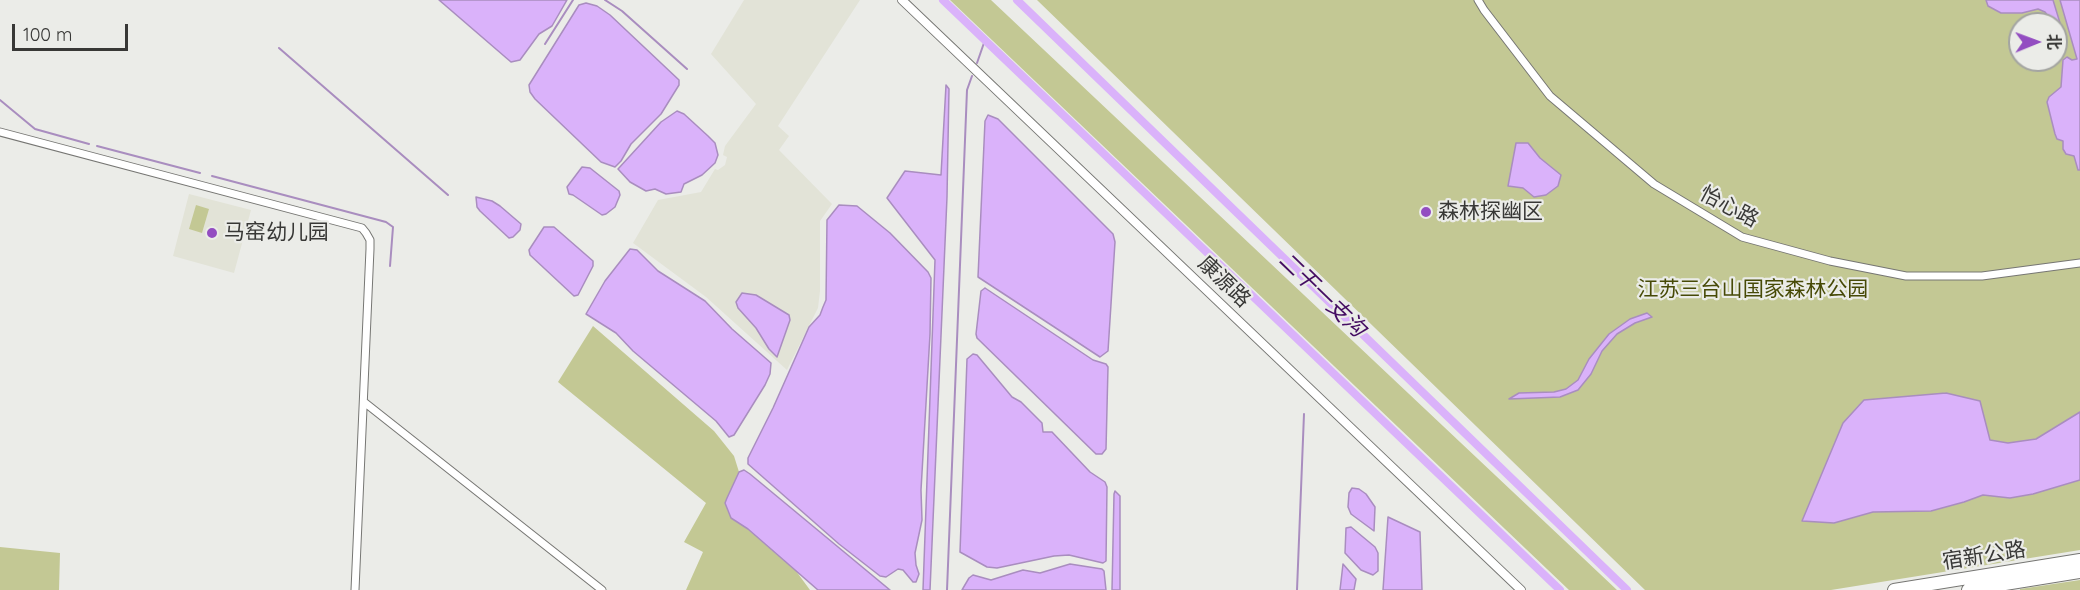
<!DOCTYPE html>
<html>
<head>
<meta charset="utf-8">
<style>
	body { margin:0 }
	#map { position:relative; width:2080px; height:590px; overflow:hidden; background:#ebece8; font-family:Quicksand,"Noto Sans SC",sans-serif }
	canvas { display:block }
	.north { position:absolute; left:2008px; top:12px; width:60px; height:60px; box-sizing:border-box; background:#ebece8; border:2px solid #a3a4a1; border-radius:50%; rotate:89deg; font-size:16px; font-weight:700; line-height:24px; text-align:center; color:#383836 }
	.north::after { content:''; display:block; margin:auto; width:21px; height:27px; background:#934dc1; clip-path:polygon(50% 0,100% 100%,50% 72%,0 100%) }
	.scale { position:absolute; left:12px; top:24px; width:116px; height:27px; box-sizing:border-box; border:3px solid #383836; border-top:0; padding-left:8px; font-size:18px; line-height:21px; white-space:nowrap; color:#383836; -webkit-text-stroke:4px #ebece8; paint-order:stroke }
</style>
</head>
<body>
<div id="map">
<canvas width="2080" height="590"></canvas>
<div class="north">北</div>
<div class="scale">100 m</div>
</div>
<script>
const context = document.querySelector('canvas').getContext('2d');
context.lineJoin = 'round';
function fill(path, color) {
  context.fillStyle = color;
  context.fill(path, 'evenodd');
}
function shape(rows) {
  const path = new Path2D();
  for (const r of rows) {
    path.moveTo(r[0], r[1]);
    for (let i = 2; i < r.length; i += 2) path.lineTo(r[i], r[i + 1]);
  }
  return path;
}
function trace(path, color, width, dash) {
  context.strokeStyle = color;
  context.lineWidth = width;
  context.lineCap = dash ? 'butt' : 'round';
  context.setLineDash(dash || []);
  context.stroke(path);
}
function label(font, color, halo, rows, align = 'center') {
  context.font = font + ' Quicksand,"Noto Sans SC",sans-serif';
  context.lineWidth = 4.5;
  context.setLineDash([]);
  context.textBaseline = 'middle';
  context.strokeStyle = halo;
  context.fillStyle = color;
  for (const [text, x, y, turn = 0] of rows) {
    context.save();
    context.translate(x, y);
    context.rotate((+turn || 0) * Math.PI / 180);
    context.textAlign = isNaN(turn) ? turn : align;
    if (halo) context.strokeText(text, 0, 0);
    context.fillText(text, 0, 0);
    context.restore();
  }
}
const built = shape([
	[744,0,860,0,778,126,789,136,779,150,832,204,820,221,820,291,818,308,787,370,706,297,633,243,658,200,701,192,715,169,718,170,725,165,727,157,723,155,725,146,756,104,711,54],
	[189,194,251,210,234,273,173,256]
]);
const green = shape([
	[950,0,991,0,1617,590,1569,590],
	[1037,0,2080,0,2080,550,1831,590,1645,590],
	[2020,24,2056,24,2056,60,2020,60],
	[196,205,209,209,202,233,189,229],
	[593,326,714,431,734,456,739,472,727,498,731,518,748,529,796,571,810,590,686,590,703,552,684,542,706,503,558,382],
	[0,547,60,553,59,590,0,590],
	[2080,580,2080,590,2020,590,2020,589]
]);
const water = shape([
	[439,0,567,0,552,26,539,34,520,60,511,62,439,0],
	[1986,0,2053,0,2060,23,2054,24,2045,12,2038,9,2022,13,2001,13,1988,6,1986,0],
	[2060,0,2080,0,2080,170,2078,170,2074,156,2066,154,2063,149,2063,141,2057,139,2055,134,2047,102,2049,97,2061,87,2063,60,2067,57,2072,60,2077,59,2060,0],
	[586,3,597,6,610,15,679,80,679,85,661,114,631,144,621,161,615,167,601,162,535,99,530,92,529,85,579,5,586,3],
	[946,85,949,89,947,197,930,590,923,590,935,260,887,198,905,171,941,175,946,85],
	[677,111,684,114,708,136,715,143,718,155,715,163,702,175,684,184,681,192,666,194,655,189,646,191,630,182,618,169,661,122,677,111],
	[988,115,998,119,1113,234,1115,242,1108,351,1100,357,978,277,985,121,988,115],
	[1516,143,1528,143,1540,158,1561,175,1558,186,1546,195,1534,197,1523,188,1508,186,1516,143],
	[582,167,590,168,619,191,620,195,615,207,606,214,602,215,573,195,569,194,567,187,582,167],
	[476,197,492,201,500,206,521,224,520,230,513,237,509,238,480,211,477,207,476,197],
	[839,205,857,206,890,233,928,272,931,278,930,334,921,490,922,520,915,553,916,565,919,574,916,582,913,582,903,570,898,569,886,577,880,576,839,544,748,464,748,458,773,408,809,327,820,315,823,307,826,300,827,220,839,205],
	[544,227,554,227,593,261,593,266,578,295,574,296,530,255,529,250,544,227],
	[630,249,637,250,658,271,705,301,732,329,771,363,770,374,765,385,734,435,729,437,716,421,633,351,616,333,586,314,605,281,630,249],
	[985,288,1093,360,1106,364,1108,367,1106,449,1102,454,1096,454,977,338,976,334,981,291,985,288],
	[742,293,756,295,789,315,790,320,777,357,769,349,756,328,738,308,736,302,742,293],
	[1647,313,1652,317,1635,323,1617,334,1602,351,1591,374,1578,390,1560,397,1509,399,1519,393,1554,392,1566,389,1578,380,1589,359,1609,334,1630,319,1647,313],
	[973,354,977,355,1012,397,1021,402,1042,423,1043,432,1052,432,1090,472,1105,482,1107,487,1106,561,1103,563,1069,555,1054,556,997,568,987,567,960,552,967,359,973,354],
	[1946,393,1980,401,1990,440,2008,443,2036,439,2080,412,2080,480,2033,494,2010,498,1983,495,1964,502,1931,511,1873,512,1834,523,1802,521,1843,423,1864,400,1946,393],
	[744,470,750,474,890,590,818,590,748,529,731,518,725,503,727,498,739,472,744,470],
	[1352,488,1359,489,1366,494,1375,507,1374,531,1351,514,1348,507,1349,493,1352,488],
	[1115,491,1120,496,1120,590,1112,590,1114,494,1115,491],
	[1388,517,1420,532,1422,590,1383,590,1388,517],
	[1351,527,1375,547,1378,553,1378,571,1373,575,1361,570,1345,553,1346,528,1351,527],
	[1070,564,1102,569,1104,571,1106,590,962,590,969,578,973,575,991,580,1023,570,1040,573,1070,564],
	[1343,564,1356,579,1354,590,1340,590,1343,564]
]);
const stream = shape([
	[605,0,622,11,687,69],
	[545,44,573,0],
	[279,48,448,195],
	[977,63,985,40],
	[0,100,35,129,89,144],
	[97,146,200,173],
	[212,176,386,222,393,227,390,266],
	[947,590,967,90,972,76],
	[1297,590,1304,414]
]);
const canal = shape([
	[943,0,1560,590],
	[1017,0,1627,590]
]);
const minor = shape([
	[1478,0,1484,10,1550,96,1654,184,1742,237,1830,261,1906,276,1982,276,2080,263],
	[0,132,362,228,366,233,370,240,370,249,355,590],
	[364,402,602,590]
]);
const tertiary = shape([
	[902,0,1521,590]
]);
const trunk = shape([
	[1894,590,2080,560],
	[1968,590,2080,572]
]);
const markers = [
	[1426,212,6,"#934dc1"],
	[212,233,6,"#934dc1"]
];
const streetNames = [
	["怡心路",1729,207,28],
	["康源路",1224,282,44],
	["宿新公路",1984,556,-9]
];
const poiNames = [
	["森林探幽区",1438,212],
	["马窑幼儿园",224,233]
];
const parkNames = [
	["江苏三台山国家森林公园",1753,290]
];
const waterNames = [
	["二干一支沟",1322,295,44]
];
fill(built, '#e2e3d7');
fill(green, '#c3c894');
fill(water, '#dab2fa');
trace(water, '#a98dbf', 1.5);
trace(stream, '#a98dbf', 2);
trace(canal, '#dab2fa', 8);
trace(minor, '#767673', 9);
trace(tertiary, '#767673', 10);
trace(trunk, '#767673', 14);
trace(minor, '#fff', 7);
trace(tertiary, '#fff', 8);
trace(trunk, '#fff', 12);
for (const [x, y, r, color] of markers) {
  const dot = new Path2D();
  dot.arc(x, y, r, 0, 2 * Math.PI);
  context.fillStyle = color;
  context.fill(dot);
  trace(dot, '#ebece8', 2);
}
label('21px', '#383836', '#ebece8', streetNames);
label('21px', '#383836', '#ebece8', poiNames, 'left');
label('21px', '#474a07', '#ebece8', parkNames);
label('italic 22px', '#440d62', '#ebece8', waterNames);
</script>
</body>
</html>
